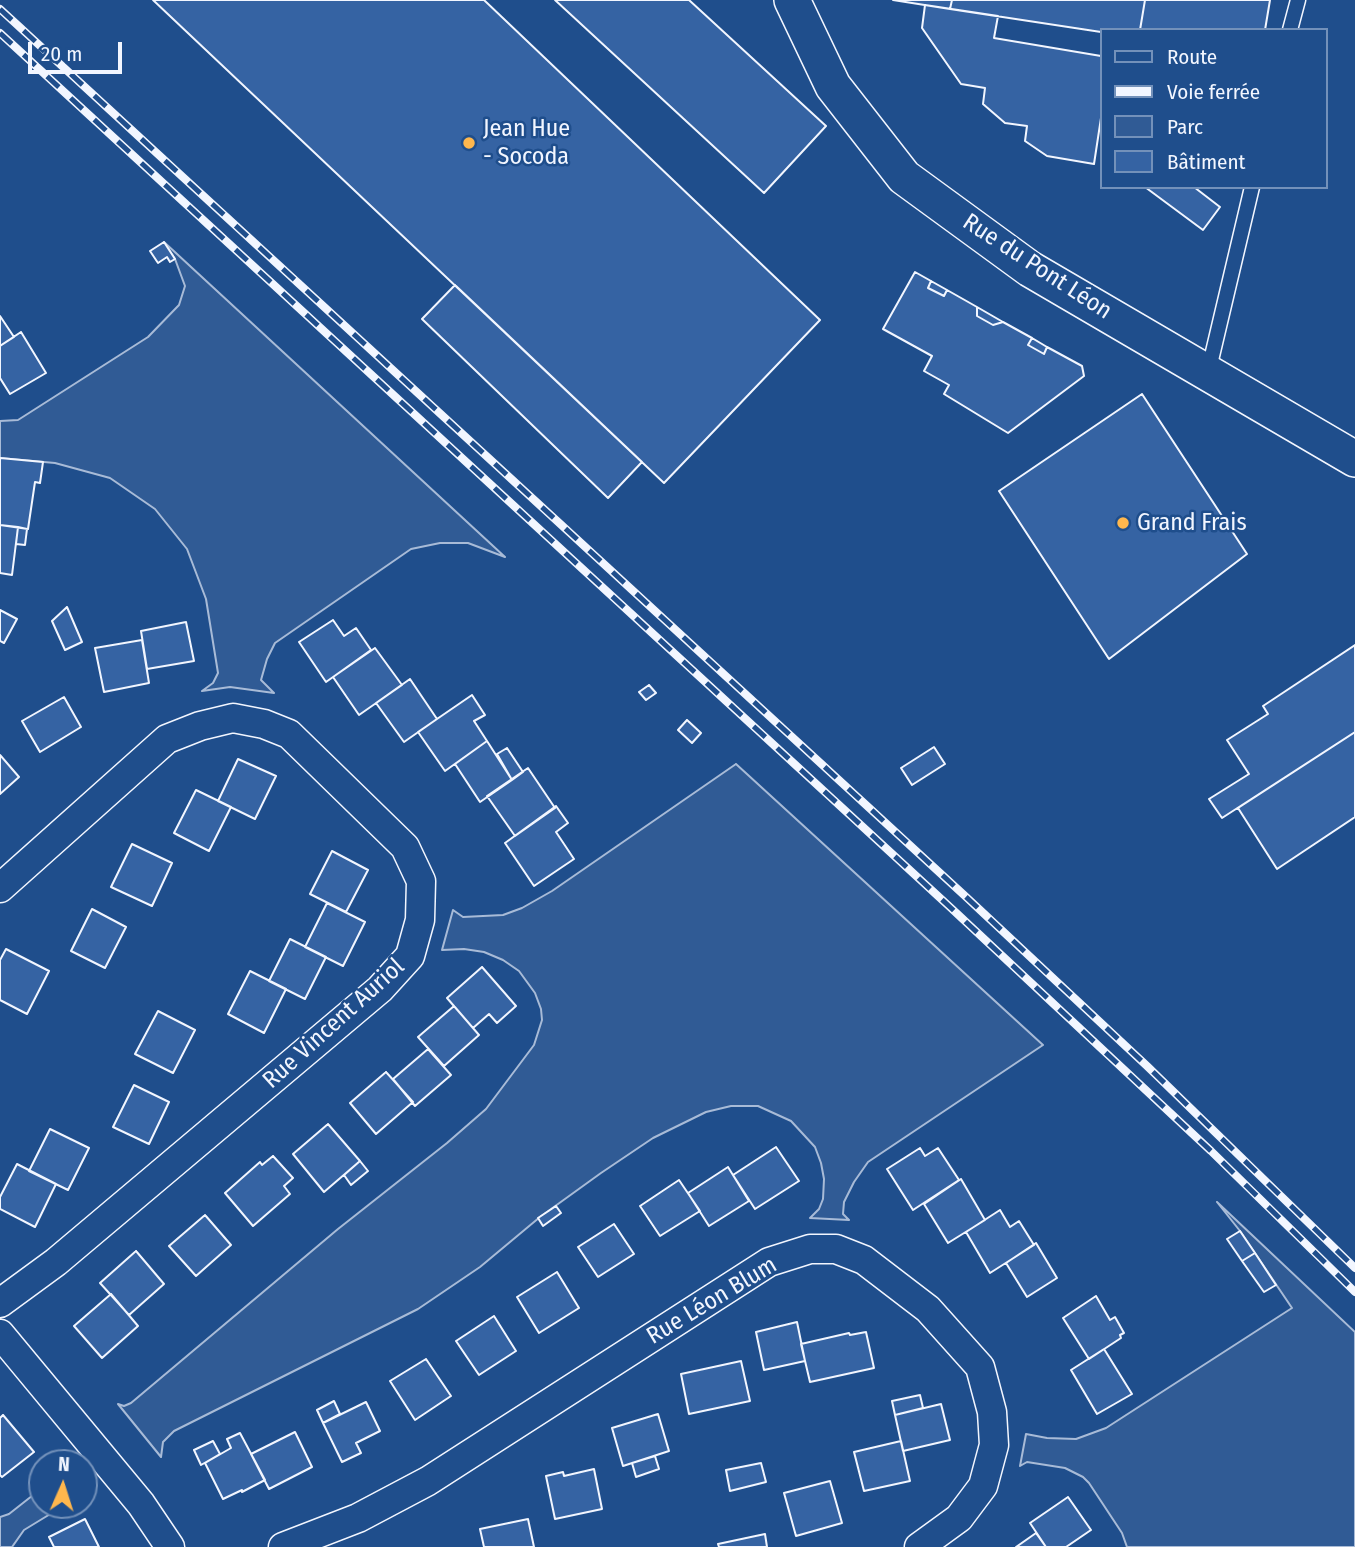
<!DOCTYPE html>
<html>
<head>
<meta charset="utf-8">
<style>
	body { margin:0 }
	#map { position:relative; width:1355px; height:1547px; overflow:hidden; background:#1f4e8c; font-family:"Fira Sans Condensed",sans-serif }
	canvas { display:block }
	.legend { position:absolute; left:1100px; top:28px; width:228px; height:161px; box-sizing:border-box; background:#1f4e8c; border:2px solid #7391ba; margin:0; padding:9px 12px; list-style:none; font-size:21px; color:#f2f6ff }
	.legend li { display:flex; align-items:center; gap:14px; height:35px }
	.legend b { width:35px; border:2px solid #7391ba }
	.north { position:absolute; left:28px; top:1449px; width:70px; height:70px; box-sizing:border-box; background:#1f4e8c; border:2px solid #7391ba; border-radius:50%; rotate:3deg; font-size:19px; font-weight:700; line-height:28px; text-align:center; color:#f2f6ff }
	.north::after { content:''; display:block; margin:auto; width:24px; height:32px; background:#ffb74d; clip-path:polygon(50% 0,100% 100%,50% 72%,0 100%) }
	.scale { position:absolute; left:28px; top:42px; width:94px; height:32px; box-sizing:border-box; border:4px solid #f2f6ff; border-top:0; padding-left:9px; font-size:21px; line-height:24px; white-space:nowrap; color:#f2f6ff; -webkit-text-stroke:5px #1f4e8c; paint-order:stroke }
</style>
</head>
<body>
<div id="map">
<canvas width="1355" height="1547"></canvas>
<ul class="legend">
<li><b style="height:9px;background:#1f4e8c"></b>Route</li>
<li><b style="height:9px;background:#f2f6ff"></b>Voie ferrée</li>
<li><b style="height:19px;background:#305b95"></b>Parc</li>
<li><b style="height:19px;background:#3563a3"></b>Bâtiment</li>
</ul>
<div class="north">N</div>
<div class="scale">20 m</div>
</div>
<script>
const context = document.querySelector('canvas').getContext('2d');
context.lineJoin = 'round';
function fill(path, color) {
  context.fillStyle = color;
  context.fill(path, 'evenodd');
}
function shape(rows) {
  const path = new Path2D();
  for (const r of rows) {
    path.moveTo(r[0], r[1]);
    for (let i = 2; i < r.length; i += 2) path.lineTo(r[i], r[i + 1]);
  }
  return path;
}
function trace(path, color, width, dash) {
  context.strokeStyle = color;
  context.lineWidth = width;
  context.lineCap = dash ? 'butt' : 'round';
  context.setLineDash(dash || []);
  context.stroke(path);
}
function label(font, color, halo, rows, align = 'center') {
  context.font = font + ' "Fira Sans Condensed",sans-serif';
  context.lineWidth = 5;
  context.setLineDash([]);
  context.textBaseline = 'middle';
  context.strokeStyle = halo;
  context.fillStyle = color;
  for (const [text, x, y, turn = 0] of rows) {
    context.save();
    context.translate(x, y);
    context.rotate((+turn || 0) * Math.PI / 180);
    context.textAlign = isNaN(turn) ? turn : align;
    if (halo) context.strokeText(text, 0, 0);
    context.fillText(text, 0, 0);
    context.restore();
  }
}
const green = shape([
	[164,242,505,557,468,543,440,543,411,549,275,643,267,659,261,680,274,693,230,687,202,691,213,683,218,673,206,599,187,549,155,509,110,478,55,463,0,458,0,421,18,420,148,337,179,305,185,286,175,259,164,242],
	[736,764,1043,1045,868,1162,854,1182,844,1202,843,1214,849,1220,810,1218,819,1209,823,1199,824,1179,821,1163,815,1147,791,1121,758,1106,731,1106,706,1112,653,1138,601,1173,540,1217,480,1267,418,1309,174,1431,163,1442,161,1457,118,1404,124,1406,131,1403,338,1229,447,1143,486,1109,534,1045,542,1020,541,1009,535,993,519,971,503,960,484,952,464,949,442,950,453,910,463,917,503,915,522,908,552,891,736,764],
	[1217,1202,1355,1332,1355,1547,1127,1547,1122,1533,1089,1483,1083,1477,1065,1468,1027,1462,1020,1466,1026,1434,1047,1438,1076,1439,1106,1428,1292,1308,1240,1231,1217,1202],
	[42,1488,42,1505,65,1505,24,1530,12,1547,0,1547,0,1517,9,1514,42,1488]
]);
const building = shape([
	[153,0,484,0,820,320,664,483,153,0],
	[555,0,689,0,826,126,764,193,555,0],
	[893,0,952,0,950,9,893,0],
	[952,0,1145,0,1140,30,1101,30,1101,32,950,9,952,0],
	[1145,0,1270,0,1265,30,1140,30,1145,0],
	[925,5,998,16,994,38,1101,56,1101,118,1094,164,1047,156,1025,141,1027,126,1005,123,983,104,985,88,961,84,922,28,925,5],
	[1145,187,1194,187,1220,207,1203,230,1145,187],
	[164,242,175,259,170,262,167,257,158,263,150,251,164,242],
	[915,272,931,281,928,288,944,296,947,290,977,307,977,316,993,325,1003,322,1032,338,1028,345,1044,354,1047,347,1082,366,1084,376,1008,433,944,394,949,385,924,371,932,356,883,329,915,272],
	[931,281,947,290,944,296,928,288,931,281],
	[455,285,642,462,608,498,422,319,455,285],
	[977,307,1003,322,993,325,977,316,977,307],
	[0,316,14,337,0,346,0,316],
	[21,332,46,373,10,394,0,378,0,346,21,332],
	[1032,338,1047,347,1044,354,1028,345,1032,338],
	[1142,394,1247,554,1109,659,999,491,1142,394],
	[0,458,43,462,40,483,35,482,28,529,0,525,0,458],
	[0,525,18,527,12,575,0,573,0,525],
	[18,527,27,529,25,545,16,544,18,527],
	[67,607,82,642,65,650,52,621,67,607],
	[0,610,17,619,4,643,0,641,0,610],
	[333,620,344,636,356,628,371,650,326,682,299,642,333,620],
	[186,622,194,661,147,669,141,631,186,622],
	[142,640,149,683,104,692,95,648,142,640],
	[1355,645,1355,732,1222,818,1209,799,1249,774,1227,740,1268,714,1263,706,1355,645],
	[375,648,402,685,359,715,333,677,375,648],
	[410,679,437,719,404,742,376,703,410,679],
	[649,685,656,693,646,700,639,692,649,685],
	[472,695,485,715,474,721,487,741,445,771,418,732,472,695],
	[64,697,81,727,40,752,22,721,64,697],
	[687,720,701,733,692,743,678,730,687,720],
	[1355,732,1355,817,1277,869,1238,808,1355,732],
	[487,741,512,780,480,802,455,764,487,741],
	[934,747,945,764,912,785,901,768,934,747],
	[507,748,523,772,512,780,497,754,507,748],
	[0,755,19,777,0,794,0,755],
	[238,759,276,776,255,819,218,801,238,759],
	[528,768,555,808,515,836,487,796,528,768],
	[196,790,231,807,209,851,174,833,196,790],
	[556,806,568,823,556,832,574,859,534,886,505,843,556,806],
	[132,844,172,863,152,906,111,887,132,844],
	[332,851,368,870,346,912,310,894,332,851],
	[327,903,365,922,343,966,305,947,327,903],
	[92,909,126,927,105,968,71,951,92,909],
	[290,939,326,957,305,999,269,981,290,939],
	[6,949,49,971,27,1014,0,1000,0,960,6,949],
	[482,967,516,1006,497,1023,489,1014,473,1028,447,998,482,967],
	[250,971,286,989,264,1033,228,1014,250,971],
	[454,1006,479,1035,444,1066,418,1037,454,1006],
	[158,1011,195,1030,173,1073,135,1054,158,1011],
	[428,1049,451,1075,415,1106,393,1079,428,1049],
	[386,1072,413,1102,376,1134,350,1103,386,1072],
	[134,1085,169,1102,149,1144,113,1127,134,1085],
	[328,1124,360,1161,324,1192,293,1154,328,1124],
	[50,1129,89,1148,68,1190,29,1171,50,1129],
	[776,1147,799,1181,755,1209,733,1175,776,1147],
	[920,1148,925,1156,938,1148,959,1180,913,1210,887,1169,920,1148],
	[273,1156,293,1178,284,1186,290,1194,253,1226,225,1193,260,1162,262,1165,273,1156],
	[360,1161,368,1171,351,1185,344,1175,360,1161],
	[17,1164,56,1184,35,1227,0,1209,0,1197,17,1164],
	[728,1167,749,1201,709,1226,688,1193,728,1167],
	[961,1179,985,1220,948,1243,924,1204,961,1179],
	[679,1180,700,1211,660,1236,640,1206,679,1180],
	[556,1206,561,1213,543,1226,538,1218,556,1206],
	[1000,1210,1010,1227,1019,1221,1034,1245,990,1273,966,1232,1000,1210],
	[205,1215,231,1245,196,1276,169,1246,205,1215],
	[614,1224,634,1254,598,1277,578,1247,614,1224],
	[1240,1231,1255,1253,1242,1261,1227,1239,1240,1231],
	[1036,1243,1057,1278,1027,1297,1006,1263,1036,1243],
	[136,1251,164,1284,129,1315,100,1283,136,1251],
	[1255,1253,1276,1285,1264,1292,1242,1261,1255,1253],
	[557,1272,579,1308,539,1333,517,1297,557,1272],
	[111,1294,138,1326,102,1358,74,1326,111,1294],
	[1096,1296,1110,1320,1115,1317,1124,1333,1120,1335,1121,1338,1089,1359,1063,1318,1096,1296],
	[494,1316,516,1351,479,1375,456,1341,494,1316],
	[797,1322,805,1361,764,1370,756,1332,797,1322],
	[866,1332,874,1368,810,1382,801,1344,849,1333,850,1335,866,1332],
	[1104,1349,1132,1394,1097,1414,1071,1370,1104,1349],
	[426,1359,451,1396,415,1420,390,1381,426,1359],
	[741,1361,750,1401,689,1414,681,1374,741,1361],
	[920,1395,923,1408,895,1415,892,1401,920,1395],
	[334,1401,340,1414,323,1423,317,1410,334,1401],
	[366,1402,380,1431,356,1443,361,1453,342,1462,323,1423,366,1402],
	[941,1404,950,1440,903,1451,895,1415,941,1404],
	[658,1414,669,1451,623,1466,612,1428,658,1414],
	[3,1415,34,1452,2,1477,0,1475,0,1418,3,1415],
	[295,1432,312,1467,269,1489,251,1454,295,1432],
	[240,1433,265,1480,242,1492,242,1490,223,1499,205,1463,231,1448,227,1439,240,1433],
	[213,1441,220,1454,201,1465,194,1450,213,1441],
	[901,1441,910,1481,864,1491,854,1452,901,1441],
	[655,1456,659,1469,636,1477,632,1463,655,1456],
	[761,1463,766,1482,730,1491,726,1470,761,1463],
	[594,1469,602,1509,555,1519,546,1476,563,1472,564,1476,594,1469],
	[830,1481,842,1523,796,1536,784,1493,830,1481],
	[1068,1497,1091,1530,1066,1547,1046,1547,1030,1523,1068,1497],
	[85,1519,99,1547,54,1547,49,1537,85,1519],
	[528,1519,534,1547,484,1547,480,1529,528,1519],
	[1036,1533,1046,1547,1016,1547,1036,1533],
	[765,1534,767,1547,719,1547,718,1544,765,1534]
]);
const service = shape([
	[1290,30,1298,0],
	[1208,373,1252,187]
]);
const minor = shape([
	[0,888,167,739,200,726,233,718,264,724,289,734,405,847,421,881,420,920,410,956,380,989,56,1262,0,1303],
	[0,1334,141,1504,170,1547],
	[283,1547,358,1518,428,1481,769,1262,810,1249,836,1249,864,1260,928,1309,980,1367,992,1412,994,1445,983,1486,959,1518,919,1547]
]);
const tertiary = shape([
	[792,0,833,86,904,177,1030,269,1355,459]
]);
const rail = shape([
	[0,9,964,895,1147,1066,1355,1268],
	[0,33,951,908,1211,1151,1355,1292]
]);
const markers = [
	[469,143,7,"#ffb74d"],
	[1123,523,7,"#ffb74d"]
];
const poiNames = [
	["Jean Hue",483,129],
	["- Socoda",483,157],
	["Grand Frais",1137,523]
];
const streetNames = [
	["Rue du Pont Léon",1037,267,33],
	["Rue Vincent Auriol",334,1024,-42],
	["Rue Léon Blum",712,1301,-31]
];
fill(green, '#305b95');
trace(green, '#a8bbd7', 2);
fill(building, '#3563a3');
trace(building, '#f2f6ff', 2);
trace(service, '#f2f6ff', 17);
trace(minor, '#f2f6ff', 31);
trace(tertiary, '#f2f6ff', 38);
trace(service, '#1f4e8c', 14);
trace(minor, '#1f4e8c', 28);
trace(tertiary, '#1f4e8c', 35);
trace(rail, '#f2f6ff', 8);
trace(rail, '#1f4e8c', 5, [16]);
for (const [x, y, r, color] of markers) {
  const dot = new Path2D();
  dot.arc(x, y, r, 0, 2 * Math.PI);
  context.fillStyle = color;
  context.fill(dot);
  trace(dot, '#1f4e8c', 2.5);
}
label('24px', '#f2f6ff', '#1f4e8c', poiNames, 'left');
label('24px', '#f2f6ff', '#1f4e8c', streetNames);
</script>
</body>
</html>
